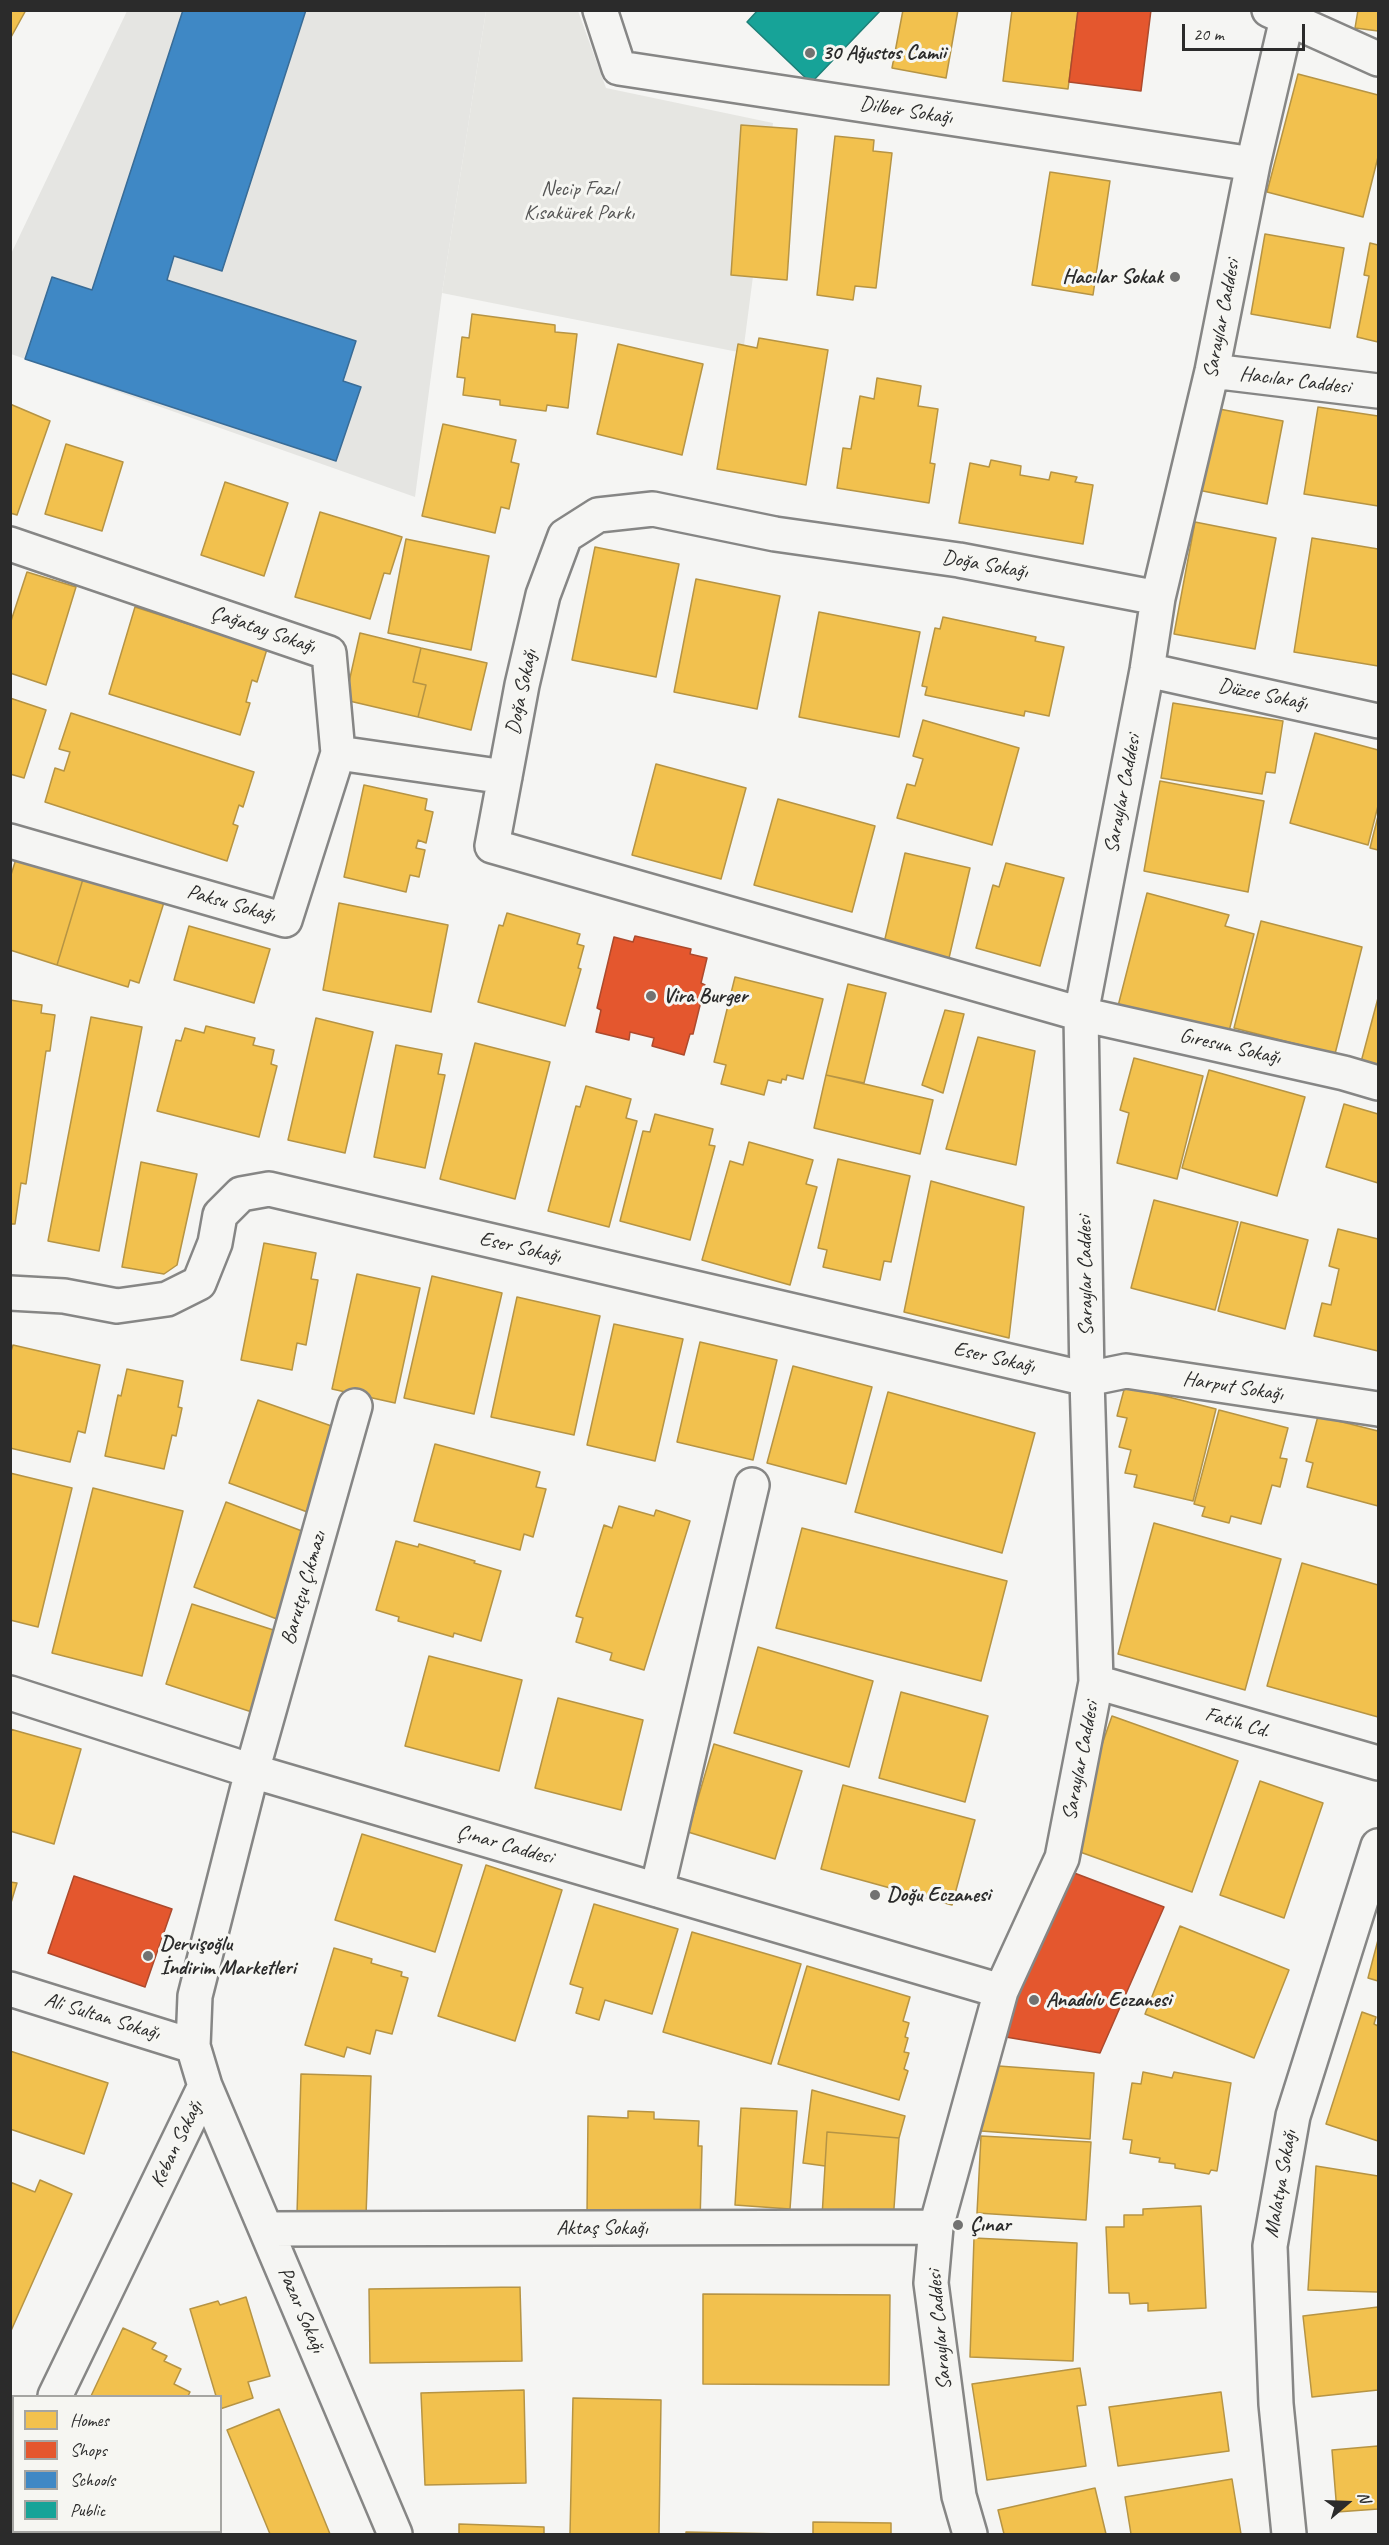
<!DOCTYPE html>
<html>
<head>
<meta charset="utf-8">
<style>
	body { margin:0 }
	#map { position:relative; width:1389px; height:2545px; overflow:hidden; background:#f5f5f3; font-family:Caveat,sans-serif }
	canvas { display:block }
	.frame { position:absolute; inset:0; border:12px solid #2b2b2b; pointer-events:none }
	.legend { position:absolute; left:12px; top:2395px; width:210px; height:138px; box-sizing:border-box; background:#f6f6f2; border:2px solid #a5a5a2; margin:0; padding:8px 10px; list-style:none; font-size:18px; color:#2b2b2b }
	.legend li { display:flex; align-items:center; gap:12px; height:30px }
	.legend b { width:30px; border:2px solid #a5a5a2 }
	.north { position:absolute; left:1317px; top:2473px; width:60px; height:60px; -webkit-text-stroke:4px #f6f6f2; paint-order:stroke; rotate:71deg; font-size:16px; font-weight:700; line-height:24px; text-align:center; color:#2b2b2b }
	.north::after { content:''; display:block; margin:auto; width:21px; height:27px; background:#2b2b2b; clip-path:polygon(50% 0,100% 100%,50% 72%,0 100%) }
	.scale { position:absolute; left:1182px; top:24px; width:123px; height:27px; box-sizing:border-box; border:3px solid #2b2b2b; border-top:0; padding-left:8px; font-size:18px; line-height:21px; white-space:nowrap; color:#2b2b2b; -webkit-text-stroke:4px #f6f6f2; paint-order:stroke }
</style>
</head>
<body>
<div id="map">
<canvas width="1389" height="2545"></canvas>
<div class="frame"></div>
<ul class="legend">
<li><b style="height:16px;background:#f2c14e"></b>Homes</li>
<li><b style="height:16px;background:#e4572e"></b>Shops</li>
<li><b style="height:16px;background:#3f88c5"></b>Schools</li>
<li><b style="height:16px;background:#17a398"></b>Public</li>
</ul>
<div class="north">N</div>
<div class="scale">20 m</div>
</div>
<script>
const context = document.querySelector('canvas').getContext('2d');
context.lineJoin = 'round';
function fill(path, color) {
  context.fillStyle = color;
  context.fill(path, 'evenodd');
}
function shape(rows) {
  const path = new Path2D();
  for (const r of rows) {
    path.moveTo(r[0], r[1]);
    for (let i = 2; i < r.length; i += 2) path.lineTo(r[i], r[i + 1]);
  }
  return path;
}
function trace(path, color, width, dash) {
  context.strokeStyle = color;
  context.lineWidth = width;
  context.lineCap = dash ? 'butt' : 'round';
  context.setLineDash(dash || []);
  context.stroke(path);
}
function label(font, color, halo, rows, align = 'center') {
  context.font = font + ' Caveat,sans-serif';
  context.lineWidth = 6;
  context.setLineDash([]);
  context.textBaseline = 'middle';
  context.strokeStyle = halo;
  context.fillStyle = color;
  for (const [text, x, y, turn = 0] of rows) {
    context.save();
    context.translate(x, y);
    context.rotate((+turn || 0) * Math.PI / 180);
    context.textAlign = isNaN(turn) ? turn : align;
    if (halo) context.strokeText(text, 0, 0);
    context.fillText(text, 0, 0);
    context.restore();
  }
}
const built = shape([
	[127,11,486,11,442,293,415,497,11,354,10,256]
]);
const green = shape([
	[486,11,578,11,606,88,773,123,743,353,442,293]
]);
const homes = shape([
	[10,10,26,10,10,39,10,10],
	[903,10,958,10,946,78,892,68,903,10],
	[1012,10,1078,10,1068,89,1003,81,1012,10],
	[1358,10,1378,10,1378,31,1355,28,1358,10],
	[1298,74,1378,95,1378,157,1363,217,1267,192,1298,74],
	[741,125,797,129,787,280,731,275,741,125],
	[835,136,874,140,873,151,892,153,876,288,855,286,853,300,817,295,835,136],
	[1050,172,1110,181,1093,295,1032,285,1050,172],
	[1265,234,1344,248,1330,328,1251,314,1265,234],
	[1370,243,1378,245,1378,342,1357,337,1369,276,1364,275,1370,243],
	[472,314,555,325,555,332,577,334,568,408,547,405,546,411,500,405,500,400,463,395,465,378,457,377,462,337,469,338,472,314],
	[759,338,828,350,806,485,717,469,738,344,757,348,759,338],
	[618,344,703,364,682,455,597,434,618,344],
	[877,378,921,386,918,406,938,409,930,463,935,464,929,503,837,488,843,448,851,449,860,396,874,399,877,378],
	[10,404,50,421,17,515,10,513,10,404],
	[1318,407,1378,416,1378,506,1304,494,1318,407],
	[1214,408,1283,421,1267,504,1198,490,1214,408],
	[443,424,516,440,511,462,519,464,509,509,501,507,495,533,422,516,443,424],
	[66,444,123,462,102,531,45,514,66,444],
	[991,460,1021,466,1020,475,1049,480,1051,472,1077,477,1075,482,1093,485,1083,544,959,523,970,463,989,467,991,460],
	[225,482,288,503,264,576,201,555,225,482],
	[320,512,402,537,390,574,384,573,370,619,295,597,320,512],
	[1195,522,1276,538,1255,649,1174,634,1195,522],
	[1312,538,1378,549,1378,666,1294,652,1312,538],
	[406,539,489,556,471,650,388,633,406,539],
	[595,547,679,564,656,677,572,660,595,547],
	[27,572,76,587,46,685,10,673,10,624,27,572],
	[696,579,780,596,757,709,674,692,696,579],
	[135,607,267,649,257,682,252,680,246,702,250,703,240,735,109,694,135,607],
	[819,612,920,632,899,737,799,717,819,612],
	[943,617,1036,637,1035,641,1064,647,1049,716,1025,711,1024,716,925,695,927,687,922,686,935,628,940,629,943,617],
	[360,633,421,648,413,682,426,685,418,717,345,700,360,633],
	[421,648,487,663,471,730,418,717,426,685,413,682,421,648],
	[10,698,46,710,24,778,10,774,10,698],
	[1173,703,1283,721,1275,773,1266,772,1262,794,1161,778,1173,703],
	[71,713,254,772,243,807,239,805,233,824,238,826,227,861,45,802,55,768,64,771,70,752,59,749,71,713],
	[923,720,1019,748,992,845,897,818,907,784,915,786,923,759,913,756,923,720],
	[1315,733,1378,750,1378,806,1368,845,1290,823,1315,733],
	[656,764,746,788,721,879,632,855,656,764],
	[1160,781,1264,801,1248,892,1144,871,1160,781],
	[364,785,427,799,425,810,433,812,426,843,418,840,416,848,425,850,419,877,410,875,406,892,344,877,364,785],
	[778,799,875,826,852,912,754,885,778,799],
	[1378,816,1378,850,1370,848,1378,816],
	[905,853,970,868,949,958,884,943,905,853],
	[16,859,83,879,57,965,10,950,10,878,16,859],
	[1006,863,1064,878,1040,966,976,948,993,885,999,887,1006,863],
	[83,879,123,892,125,887,165,899,139,983,130,980,128,987,57,965,83,879],
	[1147,893,1229,915,1225,926,1254,934,1227,1039,1117,1010,1147,893],
	[339,903,448,925,431,1012,323,990,339,903],
	[507,913,580,934,577,944,584,946,578,968,581,969,565,1026,478,1002,499,925,503,926,507,913],
	[1261,921,1362,947,1335,1054,1234,1028,1261,921],
	[189,926,270,949,254,1003,174,980,189,926],
	[735,977,823,999,803,1079,787,1075,786,1080,782,1079,781,1083,768,1080,764,1095,721,1084,726,1065,714,1062,735,977],
	[848,984,886,993,864,1083,826,1075,848,984],
	[1378,998,1378,1066,1361,1062,1378,998],
	[10,1000,42,1005,41,1013,55,1015,50,1051,46,1051,26,1184,21,1183,15,1224,10,1224,10,1000],
	[945,1010,964,1014,943,1093,922,1085,945,1010],
	[91,1017,142,1027,99,1251,48,1241,91,1017],
	[316,1018,373,1032,345,1153,288,1140,316,1018],
	[206,1026,255,1038,253,1045,274,1050,271,1064,277,1066,259,1137,157,1111,176,1040,181,1041,185,1028,204,1033,206,1026],
	[978,1037,1035,1051,1016,1165,946,1149,978,1037],
	[475,1043,550,1062,515,1199,440,1179,475,1043],
	[396,1045,442,1054,438,1074,445,1075,425,1168,374,1157,396,1045],
	[1134,1058,1203,1076,1177,1179,1117,1163,1129,1113,1120,1110,1134,1058],
	[1209,1070,1305,1097,1277,1196,1182,1168,1209,1070],
	[826,1075,933,1100,920,1154,814,1128,826,1075],
	[586,1086,631,1099,626,1118,637,1121,609,1227,548,1211,576,1106,580,1107,586,1086],
	[1344,1104,1378,1114,1378,1183,1326,1167,1344,1104],
	[655,1114,713,1129,709,1145,715,1146,690,1240,620,1221,643,1131,650,1132,655,1114],
	[749,1142,813,1160,806,1184,817,1187,790,1285,702,1260,730,1161,743,1165,749,1142],
	[838,1159,910,1176,891,1262,884,1261,880,1280,823,1267,827,1250,818,1248,838,1159],
	[141,1162,197,1174,177,1265,164,1274,122,1267,141,1162],
	[931,1181,1024,1207,1009,1338,904,1312,931,1181],
	[1154,1200,1238,1222,1215,1310,1131,1288,1154,1200],
	[1241,1222,1308,1240,1285,1329,1218,1311,1241,1222],
	[1338,1229,1378,1239,1378,1351,1314,1336,1322,1303,1331,1305,1339,1269,1329,1266,1338,1229],
	[264,1243,316,1253,311,1279,318,1280,306,1345,297,1343,292,1370,241,1360,264,1243],
	[357,1274,420,1288,395,1403,332,1389,357,1274],
	[432,1276,502,1293,474,1414,404,1398,432,1276],
	[517,1297,600,1316,574,1435,491,1417,517,1297],
	[614,1324,683,1339,655,1461,587,1445,614,1324],
	[700,1342,777,1360,753,1460,677,1442,700,1342],
	[13,1345,100,1365,85,1433,78,1431,70,1462,10,1448,10,1354,13,1345],
	[793,1366,872,1387,846,1484,767,1463,793,1366],
	[127,1369,183,1381,178,1407,182,1408,176,1436,172,1435,164,1469,105,1456,118,1395,121,1396,127,1369],
	[1125,1386,1216,1409,1193,1501,1134,1487,1137,1475,1125,1473,1131,1450,1119,1447,1127,1418,1117,1416,1125,1386],
	[888,1392,1035,1433,1002,1553,855,1512,888,1392],
	[258,1400,340,1429,310,1513,229,1483,258,1400],
	[1219,1410,1288,1428,1280,1458,1287,1459,1280,1487,1272,1485,1261,1524,1231,1516,1229,1523,1202,1516,1205,1507,1194,1504,1219,1410],
	[1318,1416,1378,1431,1378,1506,1307,1487,1313,1463,1306,1461,1318,1416],
	[435,1444,540,1472,536,1487,546,1489,533,1537,524,1534,520,1550,414,1521,435,1444],
	[10,1473,72,1488,38,1627,10,1620,10,1473],
	[93,1488,183,1511,142,1676,52,1653,93,1488],
	[226,1502,315,1536,282,1621,194,1587,226,1502],
	[619,1506,654,1516,656,1510,690,1521,644,1670,610,1660,612,1653,576,1642,583,1618,576,1616,604,1525,612,1528,619,1506],
	[1154,1523,1281,1559,1245,1690,1118,1654,1154,1523],
	[802,1528,1007,1581,981,1681,776,1628,802,1528],
	[396,1541,418,1547,419,1544,475,1561,474,1563,501,1571,481,1641,454,1633,453,1637,398,1621,399,1617,376,1610,396,1541],
	[1302,1563,1378,1585,1378,1717,1267,1686,1302,1563],
	[192,1604,286,1634,261,1715,166,1684,192,1604],
	[758,1647,873,1681,849,1767,734,1733,758,1647],
	[429,1656,522,1680,499,1771,405,1746,429,1656],
	[901,1692,988,1716,965,1802,879,1778,901,1692],
	[558,1698,643,1720,621,1810,535,1788,558,1698],
	[1112,1716,1238,1761,1192,1892,1066,1847,1112,1716],
	[10,1729,81,1749,54,1844,10,1831,10,1729],
	[714,1744,802,1771,775,1859,688,1832,714,1744],
	[1260,1781,1323,1803,1284,1918,1220,1895,1260,1781],
	[843,1785,975,1820,952,1905,821,1869,843,1785],
	[362,1834,462,1865,435,1952,335,1920,362,1834],
	[486,1865,562,1890,515,2041,438,2016,486,1865],
	[10,1882,17,1883,10,1906,10,1882],
	[594,1904,678,1929,652,2014,605,2000,599,2020,576,2013,583,1988,570,1984,594,1904],
	[1180,1926,1289,1970,1254,2058,1145,2014,1180,1926],
	[692,1932,801,1964,771,2064,663,2032,692,1932],
	[1378,1940,1378,1981,1368,1978,1378,1940],
	[334,1948,372,1959,371,1963,402,1972,401,1976,408,1978,392,2034,376,2030,370,2054,347,2047,344,2057,305,2045,334,1948],
	[807,1966,910,1997,903,2021,909,2023,905,2037,908,2038,904,2052,909,2053,904,2069,908,2071,899,2100,778,2064,807,1966],
	[1362,2012,1376,2017,1374,2024,1378,2026,1378,2141,1326,2124,1362,2012],
	[10,2051,108,2083,84,2154,10,2129,10,2051],
	[985,2065,1094,2073,1090,2139,981,2131,985,2065],
	[1143,2072,1172,2078,1174,2072,1231,2083,1217,2171,1211,2170,1209,2174,1175,2168,1175,2164,1159,2162,1160,2158,1130,2153,1132,2140,1123,2139,1132,2083,1141,2084,1143,2072],
	[301,2074,371,2076,366,2216,297,2214,301,2074],
	[812,2090,905,2116,899,2138,827,2132,825,2166,803,2163,812,2090],
	[741,2108,797,2111,790,2209,735,2205,741,2108],
	[628,2111,654,2112,654,2119,699,2121,698,2146,702,2146,700,2222,587,2215,588,2116,628,2118,628,2111],
	[827,2132,899,2138,893,2222,822,2217,827,2132],
	[981,2136,1091,2142,1086,2220,977,2213,981,2136],
	[1316,2166,1378,2176,1378,2292,1308,2290,1316,2166],
	[40,2180,72,2194,10,2333,10,2182,35,2192,40,2180],
	[1201,2206,1206,2308,1148,2311,1148,2303,1130,2304,1129,2293,1109,2293,1106,2227,1124,2227,1124,2215,1143,2215,1143,2209,1201,2206],
	[974,2238,1077,2243,1073,2361,970,2357,974,2238],
	[520,2287,522,2361,370,2363,369,2289,520,2287],
	[703,2294,890,2295,889,2385,703,2384,703,2294],
	[246,2297,270,2376,248,2382,253,2398,220,2409,220,2396,216,2396,190,2309,218,2301,220,2305,246,2297],
	[1378,2307,1378,2390,1312,2397,1303,2316,1378,2307],
	[123,2328,156,2343,152,2349,167,2356,164,2361,181,2369,174,2384,190,2392,188,2396,91,2396,123,2328],
	[1080,2368,1086,2405,1077,2406,1086,2466,987,2480,972,2384,1080,2368],
	[524,2390,526,2483,425,2485,421,2393,524,2390],
	[1221,2392,1229,2451,1118,2466,1109,2407,1221,2392],
	[573,2398,661,2400,659,2534,570,2534,573,2398],
	[279,2409,330,2534,270,2534,227,2430,279,2409],
	[1378,2446,1378,2509,1337,2512,1332,2450,1378,2446],
	[1232,2479,1241,2534,1131,2534,1125,2497,1232,2479],
	[1095,2488,1106,2534,1004,2534,998,2510,1095,2488],
	[813,2522,891,2523,891,2534,813,2534,813,2522],
	[459,2524,544,2527,544,2534,459,2534,459,2524],
	[29,2532,158,2532,157,2534,28,2534,29,2532],
	[686,2532,784,2534,686,2534,686,2532]
]);
const shops = shape([
	[1078,10,1151,10,1141,91,1069,82,1078,10],
	[635,936,691,949,690,954,707,958,701,983,705,985,693,1034,690,1034,684,1055,652,1046,654,1038,630,1032,629,1040,596,1032,601,1010,597,1008,614,937,633,942,635,936],
	[1069,1871,1164,1907,1100,2053,994,2035,1069,1871],
	[74,1876,172,1909,145,1987,48,1953,74,1876]
]);
const schools = shape([
	[183,10,306,10,222,271,174,256,167,280,356,341,343,381,361,387,336,461,25,359,52,277,92,290,183,10]
]);
const public = shape([
	[758,10,881,10,811,83,747,22,758,10]
]);
const minor = shape([
	[600,10,619,68,1253,164],
	[1269,10,1378,59],
	[1212,371,1378,391],
	[10,544,329,653,338,753,285,920,10,841],
	[1158,598,959,560,775,534,653,509,598,515,565,536,543,595,522,685,492,846,1081,1014,1344,1073,1378,1083],
	[1147,670,1378,721],
	[338,753,505,777],
	[10,1293,64,1296,117,1306,167,1299,199,1283,215,1243,220,1215,241,1194,269,1189,1087,1379,1126,1371,1378,1409],
	[1096,1682,1378,1763],
	[10,1693,252,1771,1001,1991],
	[657,1890,752,1485],
	[10,1989,193,2046],
	[205,2086,395,2534],
	[267,2229,936,2227],
	[55,2396,205,2086,193,2046,195,1996,252,1771,355,1406],
	[10,2488,14,2481],
	[970,2534,959,2496,931,2283,936,2227,1001,1991,1062,1858,1096,1682,1087,1379,1081,1014,1147,670,1158,598,1212,371,1253,164,1289,10],
	[1289,2534,1276,2404,1270,2246,1293,2116,1378,1846]
]);
const markers = [
	[810,53,6,"#727271"],
	[1175,277,6,"#727271"],
	[651,996,6,"#727271"],
	[875,1895,6,"#727271"],
	[148,1956,6,"#727271"],
	[1034,2000,6,"#727271"],
	[958,2225,6,"#727271"]
];
const poiNames = [
	["30 Ağustos Camii",822,53],
	["Hacılar Sokak",1163,277,"right"],
	["Vira Burger",663,996],
	["Doğu Eczanesi",887,1895],
	["Dervişoğlu",160,1944],
	["İndirim Marketleri",160,1968],
	["Anadolu Eczanesi",1046,2000],
	["Çınar",970,2225]
];
const streetNames = [
	["Dilber Sokağı",906,111,9],
	["Saraylar Caddesi",1222,319,-79],
	["Hacılar Caddesi",1295,381,7],
	["Doğa Sokağı",985,565,10],
	["Çağatay Sokağı",263,630,19],
	["Doğa Sokağı",522,692,-78],
	["Düzce Sokağı",1263,695,12],
	["Saraylar Caddesi",1123,794,-79],
	["Paksu Sokağı",231,904,16],
	["Gıresun Sokağı",1230,1047,13],
	["Eser Sokağı",520,1248,13],
	["Saraylar Caddesi",1086,1276,-91],
	["Eser Sokağı",994,1358,13],
	["Harput Sokağı",1233,1387,9],
	["Barutçu Çıkmazı",304,1588,-74],
	["Fatih Cd.",1237,1723,16],
	["Saraylar Caddesi",1081,1761,-79],
	["Çınar Caddesi",505,1845,16],
	["Ali Sultan Sokağı",102,2017,17],
	["Keban Sokağı",177,2144,-64],
	["Malatya Sokağı",1281,2184,-80],
	["Aktaş Sokağı",602,2228],
	["Pazar Sokağı",301,2310,67],
	["Saraylar Caddesi",940,2330,-95]
];
const parkNames = [
	["Necip Fazıl",579,189],
	["Kısakürek Parkı",579,213]
];
fill(built, '#e5e5e2');
fill(green, '#e6e6e2');
fill(homes, '#f2c14e');
trace(homes, '#b69444', 1.5);
fill(shops, '#e4572e');
trace(shops, '#ac4a2d', 1.5);
fill(schools, '#3f88c5');
trace(schools, '#396c97', 1.5);
fill(public, '#17a398');
trace(public, '#1d7f77', 1.5);
trace(minor, '#868685', 38);
trace(minor, '#f5f5f3', 33);
for (const [x, y, r, color] of markers) {
  const dot = new Path2D();
  dot.arc(x, y, r, 0, 2 * Math.PI);
  context.fillStyle = color;
  context.fill(dot);
  trace(dot, '#f6f6f2', 2);
}
label('bold 21px', '#2b2b2b', '#f6f6f2', poiNames, 'left');
label('21px', '#2b2b2b', '#f6f6f2', streetNames);
label('21px', '#565656', '#f6f6f2', parkNames);
</script>
</body>
</html>
